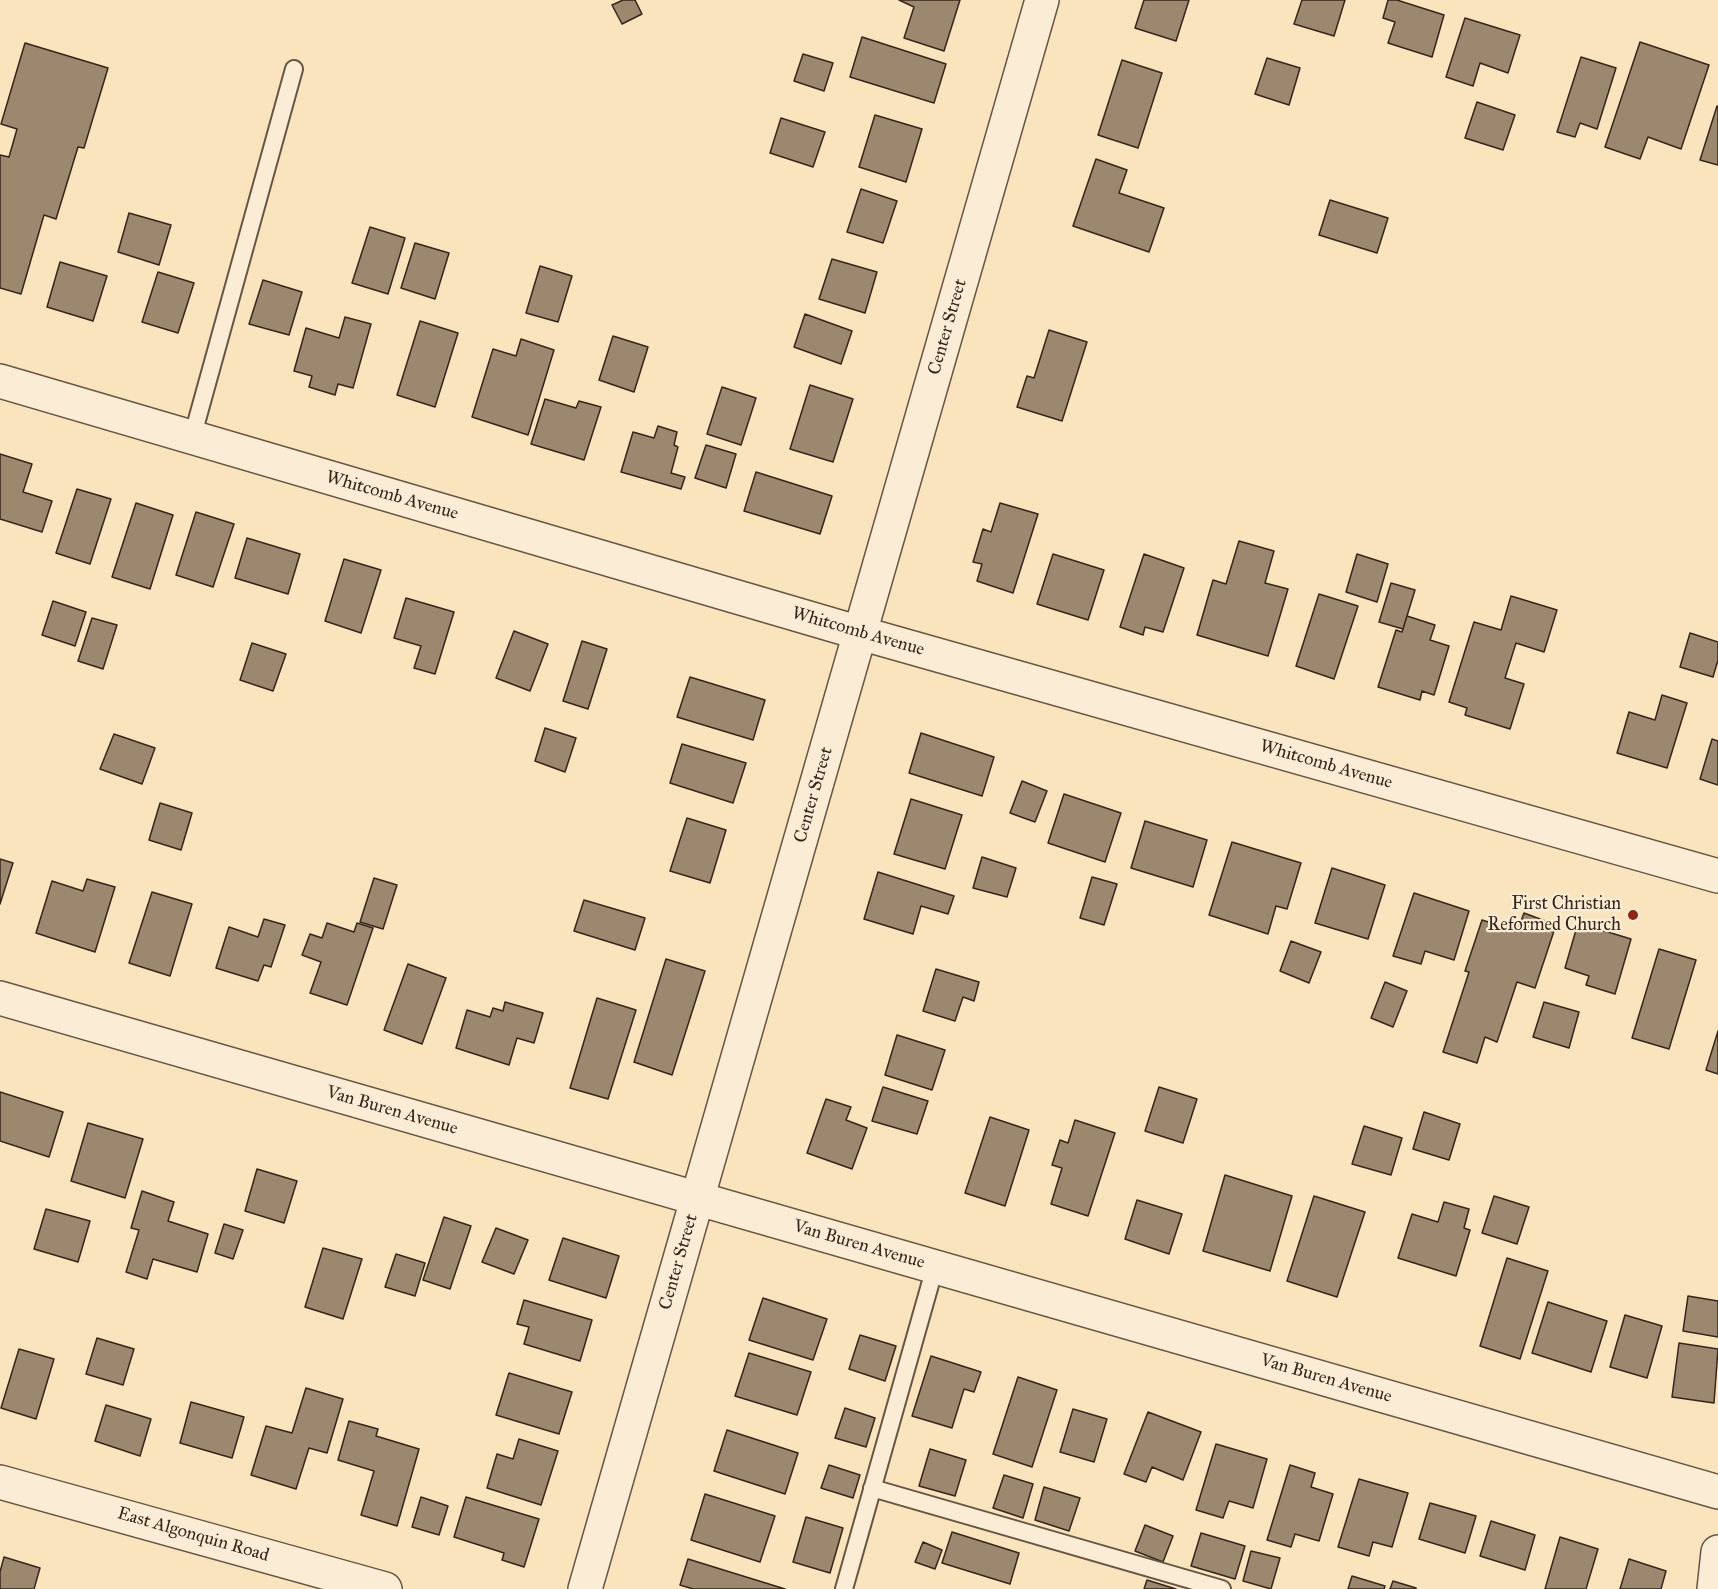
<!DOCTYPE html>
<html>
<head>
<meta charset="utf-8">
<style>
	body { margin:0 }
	canvas { display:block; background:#f9e4be }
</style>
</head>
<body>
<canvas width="1718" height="1589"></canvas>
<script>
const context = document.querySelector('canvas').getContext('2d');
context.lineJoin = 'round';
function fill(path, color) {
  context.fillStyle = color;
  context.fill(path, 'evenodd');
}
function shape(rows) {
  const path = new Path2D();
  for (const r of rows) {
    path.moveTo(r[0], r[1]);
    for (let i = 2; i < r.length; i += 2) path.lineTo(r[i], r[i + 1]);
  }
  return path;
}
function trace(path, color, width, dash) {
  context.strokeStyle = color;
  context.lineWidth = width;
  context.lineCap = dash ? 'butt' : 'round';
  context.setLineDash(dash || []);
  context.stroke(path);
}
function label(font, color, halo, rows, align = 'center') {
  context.font = font + ' "IM FELL Great Primer",serif';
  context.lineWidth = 4.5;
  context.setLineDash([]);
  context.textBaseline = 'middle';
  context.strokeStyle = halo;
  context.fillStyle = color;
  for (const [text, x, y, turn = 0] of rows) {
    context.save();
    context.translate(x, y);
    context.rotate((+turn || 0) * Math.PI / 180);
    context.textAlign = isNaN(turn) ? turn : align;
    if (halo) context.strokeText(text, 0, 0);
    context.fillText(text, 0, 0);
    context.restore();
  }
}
const building = shape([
	[623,0,635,0,642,14,622,24,612,5,623,0],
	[899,0,960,0,944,51,904,38,914,7,899,0],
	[1144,0,1189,0,1176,41,1135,28,1144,0],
	[1302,0,1345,0,1334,36,1294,24,1302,0],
	[1388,0,1397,0,1444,15,1432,57,1388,43,1395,22,1383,18,1388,0],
	[1465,18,1520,35,1508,73,1480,63,1473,86,1446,77,1465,18],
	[862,37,946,64,934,103,850,77,862,37],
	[1640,42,1709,65,1681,149,1648,137,1640,159,1605,147,1640,42],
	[25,43,108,68,84,148,78,147,56,219,44,215,21,294,0,288,0,155,9,157,17,129,1,124,25,43],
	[803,54,833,63,824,91,794,81,803,54],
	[1581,57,1616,68,1597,129,1580,123,1575,137,1557,132,1581,57],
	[1267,58,1300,68,1289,105,1255,94,1267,58],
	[1122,60,1162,73,1138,148,1098,135,1122,60],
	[1477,102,1515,115,1503,150,1465,138,1477,102],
	[1717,106,1718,107,1718,165,1700,160,1717,106],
	[875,115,922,129,906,182,859,167,875,115],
	[781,118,825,132,813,167,770,153,781,118],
	[1096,159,1127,170,1119,193,1164,208,1149,252,1073,226,1096,159],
	[861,189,897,201,883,243,847,232,861,189],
	[1330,200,1388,218,1377,253,1319,235,1330,200],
	[129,213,171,225,159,265,118,252,129,213],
	[370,227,405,238,388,294,352,283,370,227],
	[415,243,449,253,435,299,401,288,415,243],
	[832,259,877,272,865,313,819,299,832,259],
	[60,262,107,276,93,321,47,307,60,262],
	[540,266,572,276,558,322,526,313,540,266],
	[158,272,194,283,178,333,142,322,158,272],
	[263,280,302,292,289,335,249,324,263,280],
	[805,314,852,331,841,364,794,347,805,314],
	[345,317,371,324,353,388,338,384,335,395,309,387,312,376,294,371,306,328,339,338,345,317],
	[420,321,458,333,435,407,397,395,420,321],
	[1049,330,1087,342,1062,421,1017,407,1027,376,1034,378,1049,330],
	[613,336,648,347,634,392,599,380,613,336],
	[521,339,554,350,528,435,472,417,493,349,516,356,521,339],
	[810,385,853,399,833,462,790,449,810,385],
	[722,387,756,398,741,445,707,434,722,387],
	[545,399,576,408,579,401,601,407,584,460,531,444,545,399],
	[658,426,677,432,674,445,678,447,671,473,685,477,681,489,621,472,633,432,654,438,658,426],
	[706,445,736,454,726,488,695,478,706,445],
	[0,454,32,464,23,492,52,501,42,532,0,519,0,454],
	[756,472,832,496,820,534,744,511,756,472],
	[77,489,111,499,90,564,56,553,77,489],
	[136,503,173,515,150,589,112,577,136,503],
	[1000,503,1038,514,1013,593,977,581,982,564,973,562,983,529,991,532,1000,503],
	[196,512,234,524,213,587,176,575,196,512],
	[247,538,300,554,288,594,235,578,247,538],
	[1239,541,1274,551,1265,583,1288,589,1268,656,1197,635,1213,580,1226,584,1239,541],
	[1053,554,1104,570,1088,620,1037,604,1053,554],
	[1144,554,1184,568,1163,632,1145,627,1143,635,1120,627,1144,554],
	[1357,554,1388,564,1377,602,1346,592,1357,554],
	[344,559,381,570,361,633,325,621,344,559],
	[1391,583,1415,590,1403,629,1379,622,1391,583],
	[1319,594,1358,606,1334,679,1296,666,1319,594],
	[1511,596,1557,610,1544,652,1516,643,1505,678,1524,684,1510,729,1465,715,1467,708,1449,702,1474,622,1501,630,1511,596],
	[406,598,454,612,435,674,414,668,421,646,394,638,406,598],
	[53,601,86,612,75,646,42,635,53,601],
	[1407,616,1435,625,1430,640,1449,646,1434,695,1422,691,1420,700,1378,687,1396,630,1402,632,1407,616],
	[92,618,117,625,103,669,78,661,92,618],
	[514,631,548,644,530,691,496,678,514,631],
	[1690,633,1718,642,1718,660,1713,677,1680,667,1690,633],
	[582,641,607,649,588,709,563,701,582,641],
	[252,643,286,654,273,691,240,680,252,643],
	[690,677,765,700,753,740,677,717,690,677],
	[1662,695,1687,703,1667,768,1617,753,1629,712,1655,720,1662,695],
	[545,728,576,738,565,772,535,761,545,728],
	[921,733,994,757,982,796,909,773,921,733],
	[114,734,155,748,142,784,100,769,114,734],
	[1712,739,1718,741,1718,785,1700,779,1712,739],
	[682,744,746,763,733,803,670,783,682,744],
	[1022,781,1047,791,1035,822,1010,813,1022,781],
	[1064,794,1121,813,1105,862,1048,843,1064,794],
	[911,799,962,815,945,869,894,854,911,799],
	[160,803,192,813,181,850,149,840,160,803],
	[687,818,726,830,710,883,670,871,687,818],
	[1145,821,1207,840,1193,887,1131,868,1145,821],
	[1232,842,1301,863,1287,909,1276,906,1268,934,1209,915,1232,842],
	[982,857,1016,868,1007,897,973,888,982,857],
	[0,859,13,863,0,904,0,859],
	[1332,868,1385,885,1368,939,1315,923,1332,868],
	[878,872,954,896,948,914,921,906,913,934,864,919,878,872],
	[1092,877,1117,884,1104,925,1080,918,1092,877],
	[374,878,397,885,383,929,360,922,374,878],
	[87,879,115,887,95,952,36,933,52,881,83,891,87,879],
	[152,892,192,904,170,976,129,963,152,892],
	[1414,893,1469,911,1454,960,1425,951,1421,964,1393,956,1414,893],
	[584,900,645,918,635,950,574,931,584,900],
	[1524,913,1556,925,1535,988,1517,982,1497,1042,1485,1037,1477,1063,1443,1052,1469,972,1465,971,1482,920,1517,931,1524,913],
	[264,919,285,925,271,967,264,965,258,981,216,968,229,927,258,937,264,919],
	[327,923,354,932,357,923,373,928,347,1005,310,993,321,962,302,955,310,934,322,938,327,923],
	[1578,923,1631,939,1615,994,1586,985,1589,976,1565,968,1578,923],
	[1291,941,1321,952,1309,983,1280,971,1291,941],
	[1659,949,1696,960,1669,1049,1632,1038,1659,949],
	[666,959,705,971,672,1075,634,1062,666,959],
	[408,964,446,978,422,1044,384,1030,408,964],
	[936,969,979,982,974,1001,963,997,955,1021,923,1011,936,969],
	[1385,982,1407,991,1393,1027,1371,1018,1385,982],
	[597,998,636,1010,608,1099,570,1088,597,998],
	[505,1002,543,1013,534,1043,517,1038,509,1065,456,1048,467,1010,490,1017,493,1008,503,1011,505,1002],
	[1544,1002,1579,1012,1569,1048,1533,1037,1544,1002],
	[1718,1031,1718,1074,1706,1070,1718,1031],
	[897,1035,945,1050,932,1090,885,1075,897,1035],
	[883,1087,928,1101,917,1134,872,1121,883,1087],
	[1159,1087,1197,1099,1183,1143,1145,1131,1159,1087],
	[0,1092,63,1112,49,1157,0,1141,0,1092],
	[826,1099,851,1107,846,1120,867,1128,852,1169,807,1153,826,1099],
	[1424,1112,1460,1124,1449,1160,1413,1149,1424,1112],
	[990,1117,1029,1130,1005,1206,965,1193,990,1117],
	[1075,1120,1115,1133,1088,1216,1051,1204,1062,1168,1052,1165,1060,1140,1068,1143,1075,1120],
	[88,1123,143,1139,125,1198,71,1181,88,1123],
	[1364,1126,1402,1138,1391,1175,1352,1164,1364,1126],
	[257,1169,297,1181,284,1223,245,1211,257,1169],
	[1225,1175,1292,1196,1270,1271,1203,1251,1225,1175],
	[142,1191,174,1202,168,1221,208,1234,197,1272,153,1259,147,1279,126,1272,139,1230,131,1228,142,1191],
	[1314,1196,1365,1212,1337,1297,1287,1281,1314,1196],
	[1494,1196,1529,1207,1517,1244,1482,1233,1494,1196],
	[1137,1200,1182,1214,1169,1254,1125,1239,1137,1200],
	[1444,1202,1469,1209,1464,1228,1470,1230,1456,1276,1398,1258,1412,1214,1438,1222,1444,1202],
	[46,1209,90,1221,78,1262,34,1249,46,1209],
	[444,1217,471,1226,450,1289,423,1280,444,1217],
	[224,1224,243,1230,233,1259,215,1253,224,1224],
	[496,1228,528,1240,514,1274,482,1262,496,1228],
	[563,1238,619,1256,606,1298,549,1280,563,1238],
	[323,1248,362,1259,343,1319,305,1307,323,1248],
	[396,1254,425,1263,415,1296,385,1287,396,1254],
	[1507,1258,1548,1271,1520,1359,1480,1346,1507,1258],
	[1688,1296,1718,1301,1718,1337,1683,1331,1688,1296],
	[763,1298,827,1319,813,1360,749,1340,763,1298],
	[524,1300,592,1320,580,1361,524,1344,529,1327,517,1324,524,1300],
	[1548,1302,1607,1321,1591,1372,1532,1353,1548,1302],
	[1625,1315,1662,1326,1647,1378,1610,1367,1625,1315],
	[860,1335,896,1346,885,1381,849,1369,860,1335],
	[97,1338,134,1349,123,1385,86,1374,97,1338],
	[1679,1343,1718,1349,1714,1403,1672,1397,1679,1343],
	[19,1349,54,1359,36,1419,1,1408,19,1349],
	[749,1353,811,1372,797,1415,735,1396,749,1353],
	[931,1356,981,1372,974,1392,964,1389,952,1428,912,1416,931,1356],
	[509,1373,572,1392,559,1434,496,1415,509,1373],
	[1018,1377,1057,1390,1032,1467,993,1454,1018,1377],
	[306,1388,343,1399,327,1453,309,1448,296,1489,251,1475,266,1426,292,1433,306,1388],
	[191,1402,244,1417,232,1458,180,1443,191,1402],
	[106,1405,151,1419,140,1456,95,1441,106,1405],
	[845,1408,875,1418,866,1447,835,1438,845,1408],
	[1073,1409,1107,1419,1094,1462,1060,1452,1073,1409],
	[1148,1412,1201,1432,1183,1480,1152,1467,1146,1482,1124,1474,1148,1412],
	[349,1421,378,1429,376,1436,419,1449,397,1526,361,1515,374,1471,338,1460,349,1421],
	[727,1430,798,1453,785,1494,714,1471,727,1430],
	[519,1439,558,1451,541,1505,487,1488,497,1454,513,1459,519,1439],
	[1216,1444,1267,1459,1253,1508,1229,1501,1223,1518,1196,1510,1216,1444],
	[930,1449,966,1460,955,1496,919,1486,930,1449],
	[829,1465,860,1475,853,1498,821,1488,829,1465],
	[1290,1465,1315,1473,1311,1487,1333,1494,1319,1541,1295,1534,1291,1547,1267,1540,1290,1465],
	[1004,1475,1033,1484,1023,1518,993,1508,1004,1475],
	[1359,1479,1408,1493,1392,1547,1373,1542,1369,1556,1338,1547,1359,1479],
	[1044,1487,1080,1498,1069,1531,1035,1520,1044,1487],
	[705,1494,775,1516,760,1562,691,1540,705,1494],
	[421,1497,448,1506,439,1535,412,1527,421,1497],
	[466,1497,539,1519,524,1567,502,1560,504,1553,454,1537,466,1497],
	[1430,1503,1476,1516,1465,1553,1419,1539,1430,1503],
	[806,1517,843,1528,830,1573,793,1562,806,1517],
	[1491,1521,1535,1535,1525,1570,1480,1556,1491,1521],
	[1145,1525,1173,1536,1163,1562,1135,1551,1145,1525],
	[952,1532,1019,1553,1010,1584,942,1563,952,1532],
	[1201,1533,1245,1546,1235,1579,1191,1566,1201,1533],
	[1560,1537,1598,1549,1586,1589,1545,1589,1560,1537],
	[923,1542,942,1550,935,1569,915,1562,923,1542],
	[1251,1551,1280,1558,1271,1589,1243,1581,1251,1551],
	[4,1557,40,1568,34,1589,0,1589,0,1572,4,1557],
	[688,1559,785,1589,693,1589,680,1585,688,1559],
	[1629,1559,1666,1571,1661,1589,1620,1589,1629,1559],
	[1352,1576,1385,1586,1384,1589,1348,1589,1352,1576],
	[1147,1580,1176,1589,1144,1589,1147,1580],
	[1393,1581,1416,1588,1416,1589,1390,1589,1393,1581]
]);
const service = shape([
	[192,438,294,69],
	[872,1488,1222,1589],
	[844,1589,935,1267]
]);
const minor = shape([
	[0,381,860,633,1718,876],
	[0,998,1718,1492],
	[585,1589,1042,0],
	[1714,1589,1718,1552]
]);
const tertiary = shape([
	[0,1482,385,1589]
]);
const markers = [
	[1633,915,6,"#8f2418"]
];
const streetNames = [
	["Center Street",948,327,-74],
	["Whitcomb Avenue",392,496,16],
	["Whitcomb Avenue",858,632,16],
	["Whitcomb Avenue",1326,765,16],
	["Center Street",814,795,-74],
	["Van Buren Avenue",392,1111,16],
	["Van Buren Avenue",859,1245,16],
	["Center Street",679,1262,-74],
	["Van Buren Avenue",1326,1379,16],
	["East Algonquin Road",193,1535,16]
];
const poiNames = [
	["First Christian",1621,905],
	["Reformed Church",1621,926]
];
fill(building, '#9c886f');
trace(building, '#37251a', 1.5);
trace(service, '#685543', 20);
trace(minor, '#685543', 36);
trace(tertiary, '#685543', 36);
trace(service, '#fbedd5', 16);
trace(minor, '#fbedd5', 33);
trace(tertiary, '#fbedd5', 33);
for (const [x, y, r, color] of markers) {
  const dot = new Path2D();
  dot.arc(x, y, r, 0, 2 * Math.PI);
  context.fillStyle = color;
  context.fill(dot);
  trace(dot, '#fbedd5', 2);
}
label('18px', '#37251a', '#fbedd5', streetNames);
label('18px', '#37251a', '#fbedd5', poiNames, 'right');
</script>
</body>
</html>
